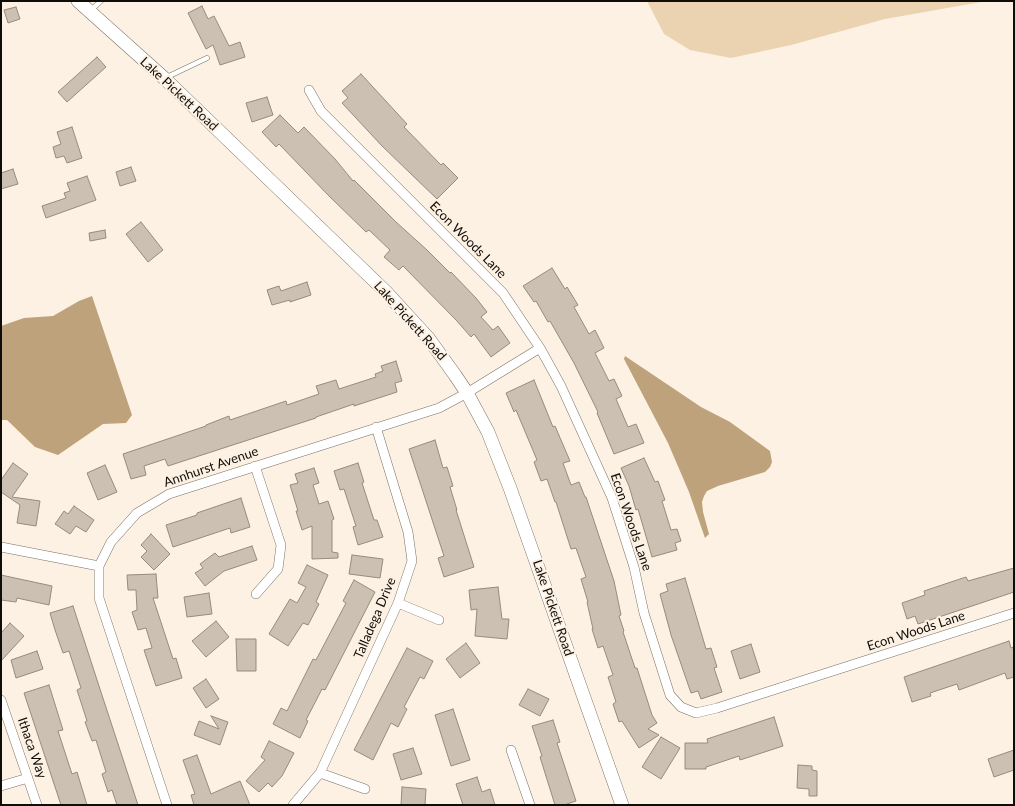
<!DOCTYPE html>
<html>
<head>
<meta charset="utf-8">
<style>
	body { margin:0 }
	#map { position:relative; width:1015px; height:806px; overflow:hidden; background:#fcf1e3; font-family:Lato,sans-serif }
	canvas { display:block }
	.frame { position:absolute; inset:0; border:2px solid #100c08; pointer-events:none }
</style>
</head>
<body>
<div id="map">
<canvas width="1015" height="806"></canvas>
<div class="frame"></div>
</div>
<script>
const context = document.querySelector('canvas').getContext('2d');
context.lineJoin = 'round';
function fill(path, color) {
  context.fillStyle = color;
  context.fill(path, 'evenodd');
}
function shape(rows) {
  const path = new Path2D();
  for (const r of rows) {
    path.moveTo(r[0], r[1]);
    for (let i = 2; i < r.length; i += 2) path.lineTo(r[i], r[i + 1]);
  }
  return path;
}
function trace(path, color, width, dash) {
  context.strokeStyle = color;
  context.lineWidth = width;
  context.lineCap = dash ? 'butt' : 'round';
  context.setLineDash(dash || []);
  context.stroke(path);
}
function label(font, color, halo, rows, align = 'center') {
  context.font = font + ' Lato,sans-serif';
  context.lineWidth = 4;
  context.setLineDash([]);
  context.textBaseline = 'middle';
  context.strokeStyle = halo;
  context.fillStyle = color;
  for (const [text, x, y, turn = 0] of rows) {
    context.save();
    context.translate(x, y);
    context.rotate((+turn || 0) * Math.PI / 180);
    context.textAlign = isNaN(turn) ? turn : align;
    if (halo) context.strokeText(text, 0, 0);
    context.fillText(text, 0, 0);
    context.restore();
  }
}
const green = shape([
	[647,1,987,1,885,19,791,45,731,58,690,50,664,34]
]);
const water = shape([
	[92,296,132,415,126,423,103,424,58,455,35,447,7,420,1,420,1,326,24,318,53,316,79,301],
	[625,356,701,407,730,422,770,451,772,462,770,467,765,472,718,486,707,491,704,496,702,502,703,512,709,534,705,538,689,492,668,443,624,359]
]);
const building = shape([
	[202,6,208,19,214,16,229,46,240,42,245,57,220,65,213,45,206,49,188,13,202,6],
	[16,7,20,19,8,23,4,10,16,7],
	[97,57,106,67,67,102,58,92,97,57],
	[361,74,407,124,404,127,441,165,443,163,458,178,437,199,382,146,342,103,348,98,342,91,361,74],
	[267,97,273,115,252,122,246,103,267,97],
	[280,115,298,133,304,127,335,159,353,181,354,180,396,222,427,250,450,273,451,272,476,298,487,312,481,317,493,330,498,326,510,343,491,357,474,334,471,337,456,320,403,266,399,270,384,257,390,250,369,230,366,232,329,196,279,144,276,147,262,132,280,115],
	[72,127,82,158,67,163,64,156,56,158,53,147,61,144,57,132,72,127],
	[131,167,136,181,120,186,116,172,131,167],
	[13,169,18,184,1,189,1,173,13,169],
	[87,176,96,200,46,218,42,206,66,198,64,193,70,191,67,183,87,176],
	[141,222,163,250,148,262,126,234,141,222],
	[105,230,106,238,90,241,89,233,105,230],
	[552,268,565,289,567,287,578,305,574,307,589,334,595,330,604,348,595,353,609,381,614,379,622,396,616,399,628,427,636,424,644,443,614,454,597,413,598,412,574,363,550,321,548,322,536,301,534,302,523,286,552,268],
	[307,282,311,295,290,302,290,300,272,305,267,290,279,286,281,291,307,282],
	[396,361,402,381,395,383,397,392,354,406,354,404,316,417,316,418,168,466,165,459,144,466,146,475,131,479,123,454,206,426,206,425,229,416,230,420,286,401,287,405,319,394,316,386,336,380,339,389,376,377,375,374,383,371,381,366,396,361],
	[534,380,553,427,555,426,570,461,563,463,571,485,579,482,585,497,586,497,614,581,621,615,619,616,624,631,623,632,635,668,637,668,652,715,657,723,648,729,659,735,639,748,622,721,619,722,613,704,616,702,608,677,613,675,603,646,598,648,592,629,593,629,587,602,588,602,581,579,586,577,576,548,571,549,556,502,555,502,547,479,541,481,534,462,537,460,516,410,514,412,506,393,534,380],
	[435,440,443,468,447,467,453,486,450,487,457,510,456,510,474,567,444,577,438,558,444,556,409,449,435,440],
	[644,458,655,482,658,481,665,500,662,501,671,530,677,529,681,541,675,543,677,550,652,557,638,509,636,510,629,486,621,468,644,458],
	[13,463,28,474,12,497,40,501,36,526,17,523,20,505,1,492,1,480,13,463],
	[358,463,364,482,362,483,374,520,377,520,383,537,358,545,353,527,356,526,344,489,340,490,334,471,358,463],
	[105,465,117,492,98,500,87,473,105,465],
	[314,468,319,483,313,485,319,504,328,501,334,519,332,520,332,552,338,553,338,558,312,559,312,526,302,530,296,511,298,511,290,485,298,483,295,474,314,468],
	[241,498,250,527,231,533,230,528,173,547,166,525,197,515,197,513,241,498],
	[74,506,94,520,86,532,76,526,70,534,55,524,64,511,68,514,74,506],
	[151,534,170,554,154,570,141,557,147,551,141,545,151,534],
	[252,546,257,560,224,571,205,586,195,573,203,568,200,564,215,553,219,557,252,546],
	[352,555,383,559,380,578,349,574,352,555],
	[307,565,328,575,316,602,319,604,308,625,303,623,288,646,269,634,290,599,297,603,306,587,298,583,307,565],
	[1014,568,1014,592,918,624,915,616,907,619,902,603,925,595,924,591,966,577,968,581,1014,568],
	[156,574,158,598,153,598,173,659,176,658,182,678,156,686,144,650,152,648,146,628,138,630,132,612,137,610,136,590,128,590,127,575,156,574],
	[1,575,52,586,49,605,17,598,16,602,1,600,1,575],
	[685,578,706,649,711,648,717,667,714,668,722,692,701,699,698,691,691,693,671,635,660,594,668,591,666,584,685,578],
	[354,580,375,592,325,690,322,689,306,720,308,721,300,738,273,724,281,708,287,711,313,659,316,660,346,603,343,601,354,580],
	[498,587,502,619,509,619,507,639,475,636,477,609,471,610,469,590,498,587],
	[209,593,212,614,187,617,184,597,209,593],
	[73,606,98,683,138,805,117,805,112,790,108,792,102,774,106,772,96,740,92,741,85,722,87,721,77,690,81,688,69,651,63,653,55,630,50,613,73,606],
	[216,621,229,637,206,657,192,641,216,621],
	[10,623,24,636,1,661,1,633,10,623],
	[236,639,256,639,256,671,237,671,236,639],
	[1009,641,1011,648,1014,647,1014,677,1007,679,1005,673,959,690,957,684,930,693,931,696,912,702,904,677,1009,641],
	[466,643,480,663,460,678,446,659,466,643],
	[751,644,760,672,740,679,731,651,751,644],
	[407,648,433,661,424,679,420,677,404,707,407,709,398,727,391,723,373,760,354,750,407,648],
	[37,651,43,669,16,678,11,660,37,651],
	[206,679,219,699,206,708,193,688,206,679],
	[49,685,63,730,58,731,72,774,77,772,87,805,61,805,24,693,49,685],
	[528,689,549,699,540,716,519,705,528,689],
	[453,709,470,760,451,766,435,715,453,709],
	[211,716,228,722,220,745,194,735,199,721,219,729,211,716],
	[774,717,783,746,740,760,739,756,706,767,706,769,685,769,685,743,708,743,707,739,774,717],
	[553,720,560,742,557,743,576,801,564,805,555,805,540,757,542,756,532,726,553,720],
	[661,737,680,748,661,779,642,767,661,737],
	[269,741,294,753,282,776,272,787,268,783,259,792,246,781,265,760,261,757,269,741],
	[413,748,422,774,401,780,393,754,413,748],
	[1014,750,1014,770,994,777,988,759,1014,750],
	[197,755,211,794,240,781,250,805,194,805,191,795,195,794,183,760,197,755],
	[798,765,812,766,812,770,817,771,817,796,809,796,809,789,797,788,798,765],
	[477,777,482,792,490,789,495,805,463,805,456,784,477,777],
	[402,787,426,789,425,805,401,805,402,787]
]);
const lane = shape([
	[91,10,101,1],
	[165,78,207,58]
]);
const street = shape([
	[309,90,321,111,503,293,540,348,561,386,612,498,634,567,644,613,670,695,681,707,696,713,717,708,1014,613],
	[255,466,281,545,278,569,256,594],
	[1,547,99,566],
	[398,603,439,620],
	[1,700,37,805],
	[511,750,530,805],
	[320,773,365,789],
	[1,786,28,778],
	[167,805,99,598,99,566,111,542,137,513,169,494,439,408,467,393,540,348],
	[293,805,320,773,398,603,412,561,408,532,376,427]
]);
const secondary = shape([
	[78,1,164,78,386,292,429,339,455,375,467,393,488,432,510,488,622,805]
]);
const streetNames = [
	["Lake Pickett Road",179,94,43],
	["Econ Woods Lane",468,240,45],
	["Lake Pickett Road",410,321,48],
	["Annhurst Avenue",211,467,-19],
	["Econ Woods Lane",631,522,71],
	["Lake Pickett Road",553,608,71],
	["Talladega Drive",375,618,-67],
	["Econ Woods Lane",916,631,-18],
	["Ithaca Way",32,748,71]
];
fill(green, '#ebd3b1');
fill(water, '#bda27b');
fill(building, '#cbc0b2');
trace(building, '#958b7e', 1);
trace(lane, '#7a7164', 5.5);
trace(street, '#7a7164', 10);
trace(secondary, '#7a7164', 14);
trace(lane, '#fff', 4.5);
trace(street, '#fff', 9);
trace(secondary, '#fff', 13);
label('13px', '#100c08', '#fcf1e3', streetNames);
</script>
</body>
</html>
